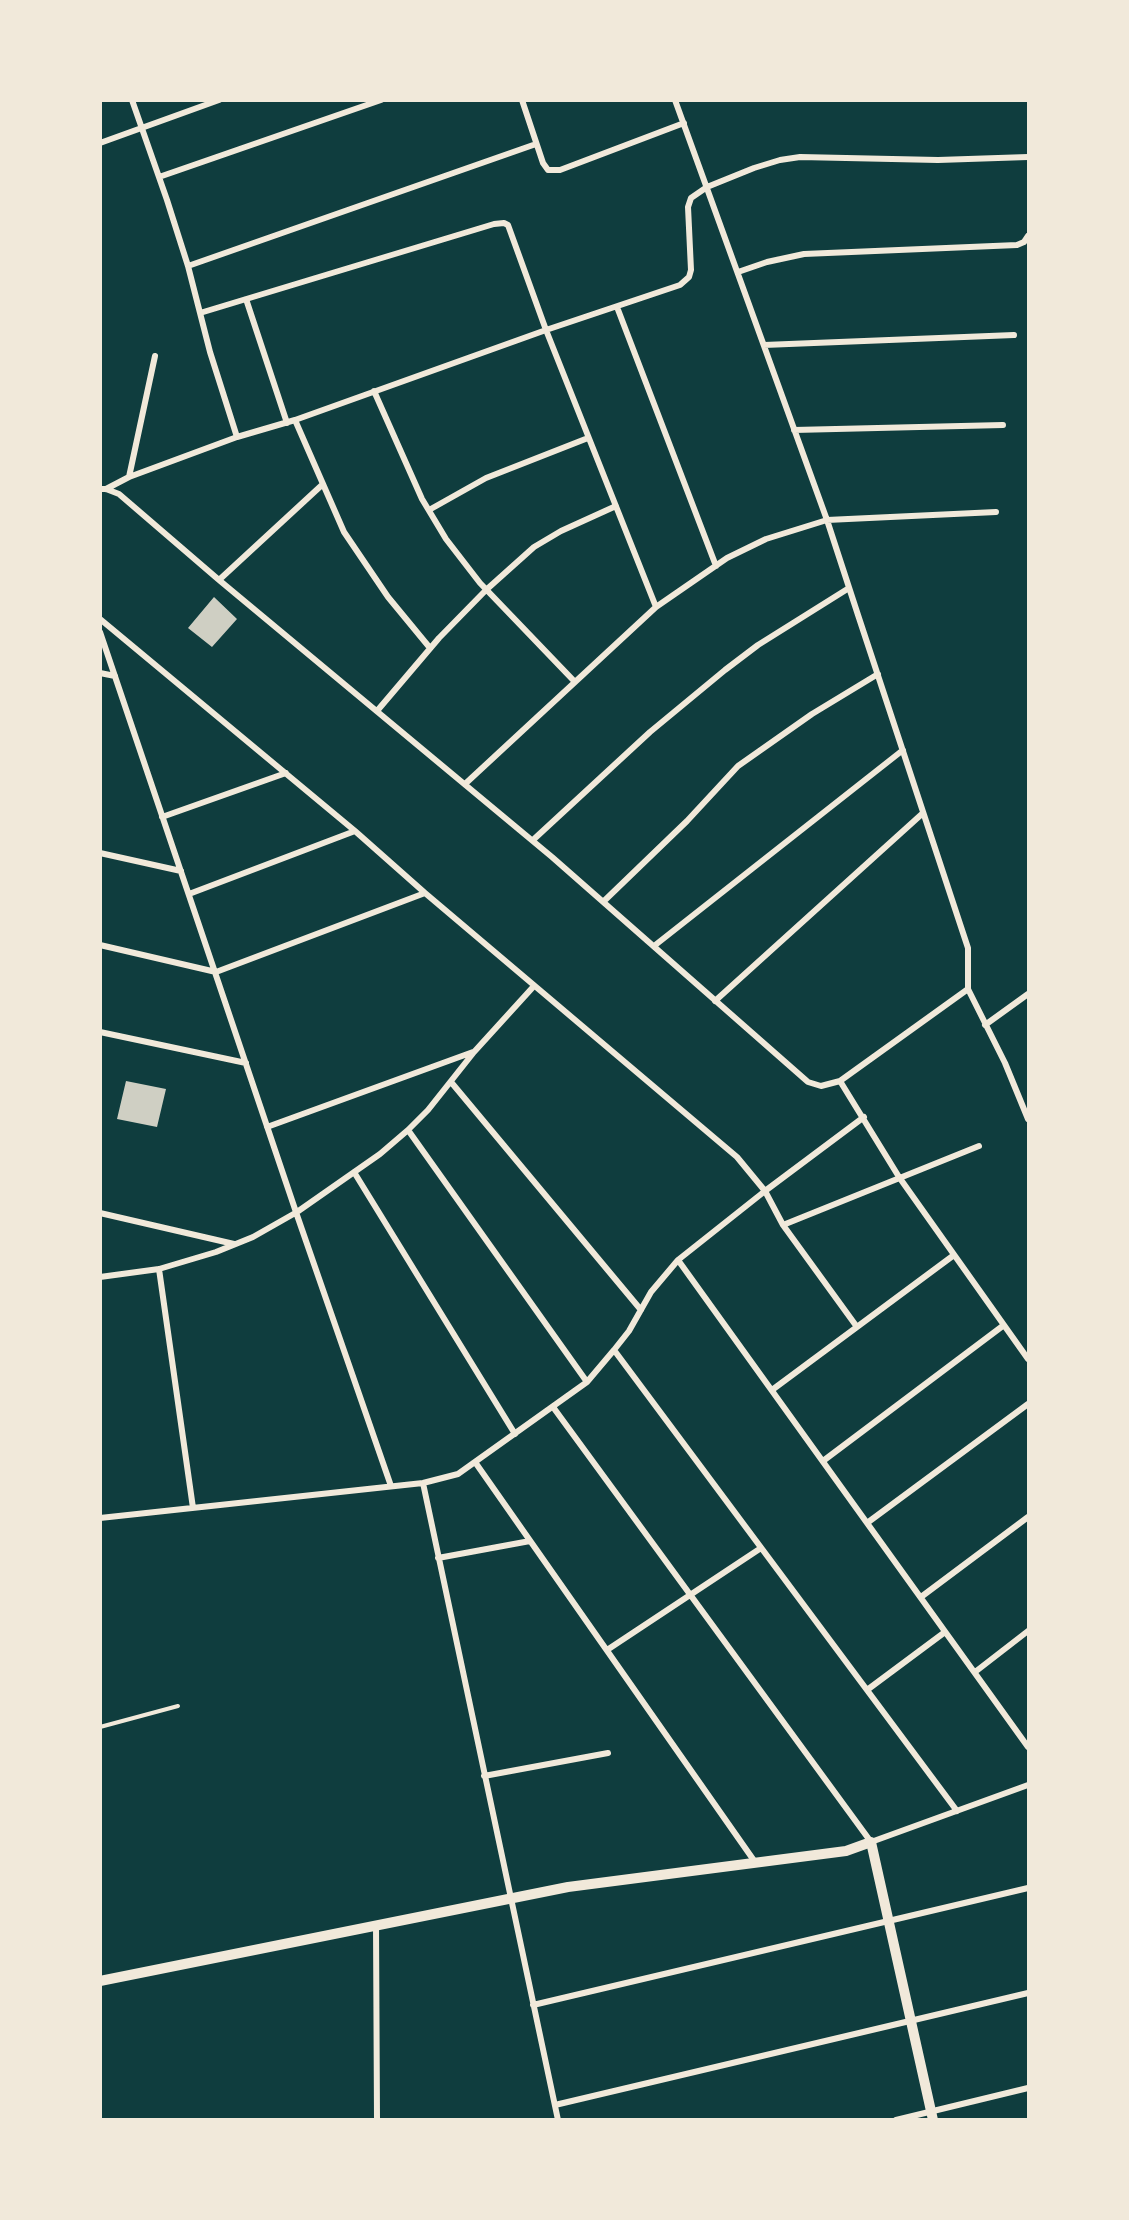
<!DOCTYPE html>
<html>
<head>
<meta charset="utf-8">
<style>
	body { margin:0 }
	#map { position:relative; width:1129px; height:2220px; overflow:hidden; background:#0f3d3e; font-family:Jost,sans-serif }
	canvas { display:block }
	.frame { position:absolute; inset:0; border:102px solid #f1e9da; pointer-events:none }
</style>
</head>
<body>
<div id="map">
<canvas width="1129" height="2220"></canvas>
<div class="frame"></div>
</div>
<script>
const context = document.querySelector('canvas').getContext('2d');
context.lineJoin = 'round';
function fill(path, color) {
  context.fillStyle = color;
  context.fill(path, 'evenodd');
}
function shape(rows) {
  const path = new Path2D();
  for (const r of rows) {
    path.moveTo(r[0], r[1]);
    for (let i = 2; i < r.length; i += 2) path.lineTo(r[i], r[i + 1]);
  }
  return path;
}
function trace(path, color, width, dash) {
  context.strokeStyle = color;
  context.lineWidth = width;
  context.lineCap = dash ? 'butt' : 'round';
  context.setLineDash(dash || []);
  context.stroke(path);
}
const building = shape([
	[214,597,237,619,212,647,188,628],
	[126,1081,166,1089,157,1127,117,1119]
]);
const service = shape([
	[100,1727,178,1706]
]);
const minor = shape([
	[132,100,167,200,188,266,210,352,237,437],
	[522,100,543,163,548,170,560,170,684,123],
	[675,100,827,520,858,615,968,948,968,989,1005,1063,1028,1119],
	[100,143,219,100],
	[159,177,381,100],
	[188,266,536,144],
	[738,272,767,262,804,254,1017,245,1024,242,1028,236],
	[246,299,287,423],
	[617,307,716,566],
	[200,313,494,224,504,223,508,225,546,330,656,607],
	[764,345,1014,335],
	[374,391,422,499,446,539,480,583,575,682],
	[295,420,344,532,388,597,430,648],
	[794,430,1003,425],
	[129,477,155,356],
	[100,489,106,489,119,494,219,580,552,857,808,1082,821,1086,840,1081,968,989],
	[106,489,129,477,237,437,295,420,546,330,680,285,689,277,691,270,688,207,691,198,707,187,754,168,780,160,800,157,938,160,1028,157],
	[429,510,486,478,588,438],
	[219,580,323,484],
	[100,619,355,831,425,893,737,1157,765,1191,783,1225,857,1327],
	[100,632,298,1218,391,1486],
	[100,673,115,676],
	[377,711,439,638,486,590,534,547,561,531,616,506],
	[465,784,656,607,727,558,766,539,827,520,996,512],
	[162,817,286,773],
	[533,840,650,732,725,670,758,645,849,588],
	[100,853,181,871],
	[189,894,355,831],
	[603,902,687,821,738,766,812,714,878,674],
	[100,945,216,972,425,893],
	[654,946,903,750],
	[715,1001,923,813],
	[985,1025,1028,994],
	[100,1032,246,1063],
	[840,1081,899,1177,1028,1359],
	[451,1082,641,1310],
	[267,1127,473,1052],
	[408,1130,587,1382],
	[354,1172,515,1434],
	[100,1213,234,1244],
	[783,1225,979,1146],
	[678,1260,1028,1747],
	[159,1269,193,1508],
	[100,1277,159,1269,216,1252,253,1237,297,1212,380,1154,408,1130,428,1110,474,1052,534,986],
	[614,1350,629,1331,651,1292,678,1260,765,1191,864,1117],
	[772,1390,954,1255],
	[553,1407,871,1842,1028,1785],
	[823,1461,1004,1325],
	[475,1462,755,1862],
	[423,1483,558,2120],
	[100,1518,423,1483,458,1474,587,1382,614,1350,957,1811],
	[867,1523,1028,1404],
	[438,1558,530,1541],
	[921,1597,1028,1517],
	[607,1650,761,1548],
	[975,1672,1028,1631],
	[867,1690,945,1632],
	[484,1776,608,1753],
	[376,1925,377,2120],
	[533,2005,1028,1888],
	[555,2105,1028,1993],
	[896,2120,1028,2088]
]);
const tertiary = shape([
	[100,1981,568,1887,846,1851,871,1842,933,2120]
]);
fill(building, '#cfcfc3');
trace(service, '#f1e9da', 4);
trace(minor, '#f1e9da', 6);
trace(tertiary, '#f1e9da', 10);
</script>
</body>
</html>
